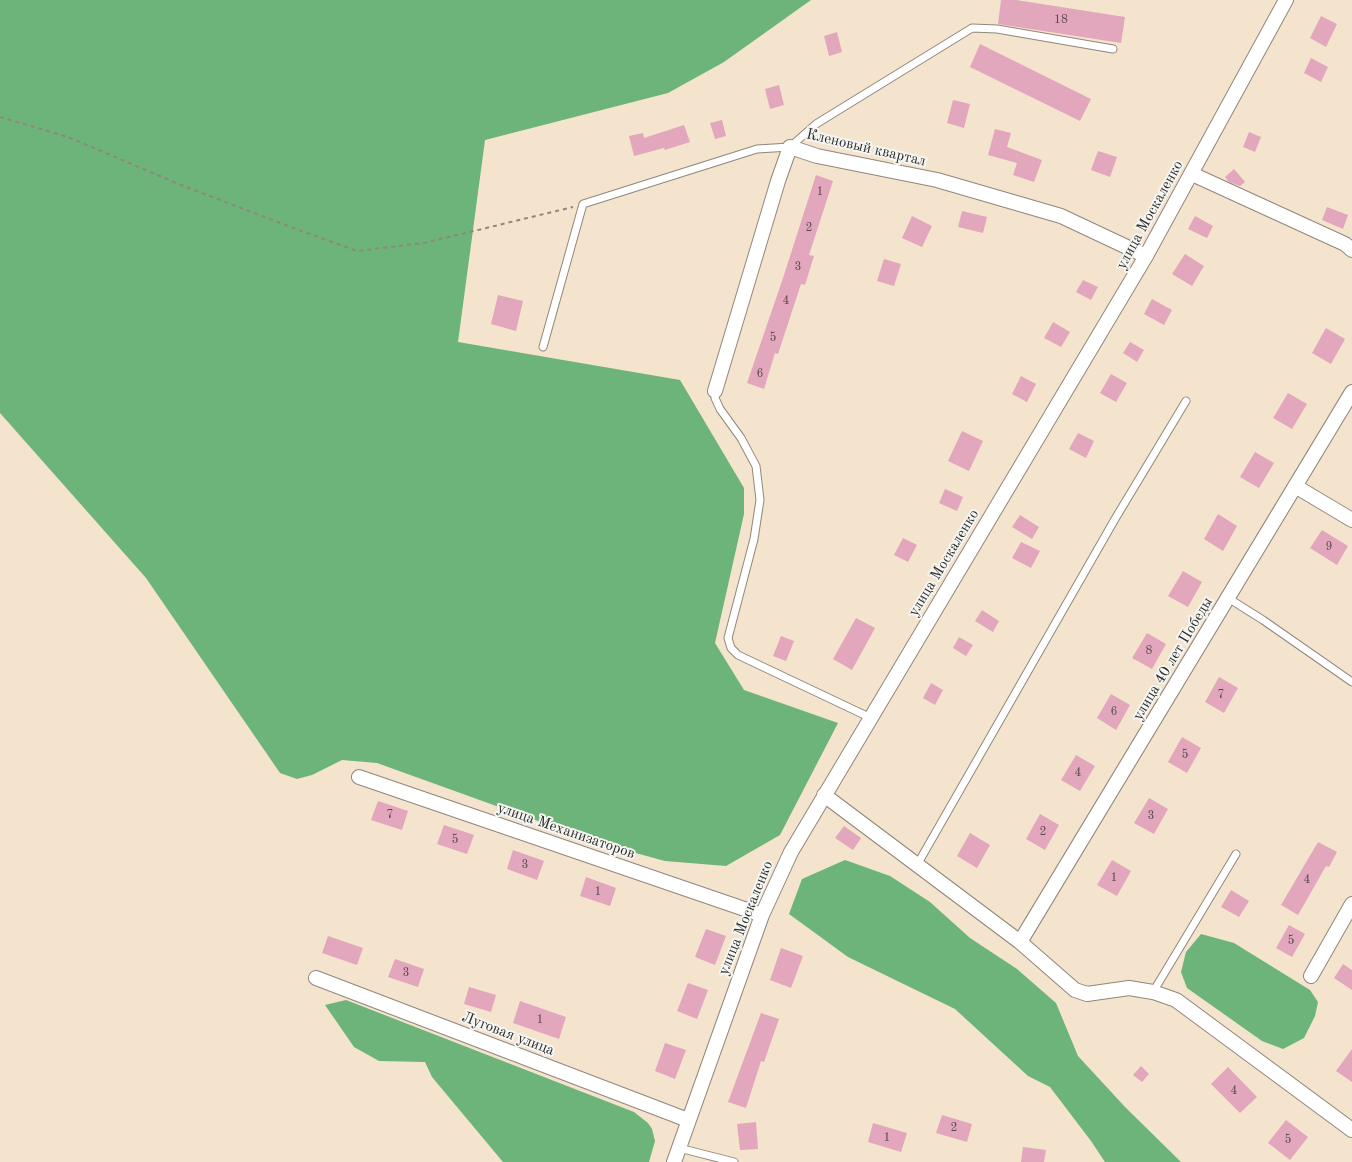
<!DOCTYPE html>
<html>
<head>
<meta charset="utf-8">
<style>
	body { margin:0 }
	canvas { display:block; background:#f4e3cd }
</style>
</head>
<body>
<canvas width="1352" height="1162"></canvas>
<script>
const context = document.querySelector('canvas').getContext('2d');
context.lineJoin = 'round';
function fill(path, color) {
  context.fillStyle = color;
  context.fill(path, 'evenodd');
}
function shape(rows) {
  const path = new Path2D();
  for (const r of rows) {
    path.moveTo(r[0], r[1]);
    for (let i = 2; i < r.length; i += 2) path.lineTo(r[i], r[i + 1]);
  }
  return path;
}
function trace(path, color, width, dash) {
  context.strokeStyle = color;
  context.lineWidth = width;
  context.lineCap = dash ? 'butt' : 'round';
  context.setLineDash(dash || []);
  context.stroke(path);
}
function label(font, color, halo, rows, align = 'center') {
  context.font = font + ' "Old Standard TT",serif';
  context.lineWidth = 4;
  context.setLineDash([]);
  context.textBaseline = 'middle';
  context.strokeStyle = halo;
  context.fillStyle = color;
  for (const [text, x, y, turn = 0] of rows) {
    context.save();
    context.translate(x, y);
    context.rotate((+turn || 0) * Math.PI / 180);
    context.textAlign = isNaN(turn) ? turn : align;
    if (halo) context.strokeText(text, 0, 0);
    context.fillText(text, 0, 0);
    context.restore();
  }
}
const forest = shape([
	[0,0,811,0,724,62,668,93,485,140,458,342,680,380,744,488,744,514,715,643,744,690,838,723,780,835,726,866,665,861,599,843,377,763,342,760,312,775,297,779,280,773,146,578,0,413],
	[845,860,890,876,930,902,970,938,1017,969,1056,1003,1078,1056,1125,1107,1181,1162,1105,1162,1091,1141,1050,1087,1028,1076,955,1009,848,957,789,914,802,879],
	[1201,934,1234,943,1310,990,1318,1002,1315,1016,1304,1038,1283,1049,1262,1041,1187,988,1181,972,1186,952],
	[346,1000,634,1112,648,1123,652,1129,655,1141,649,1162,503,1162,432,1077,425,1062,379,1061,354,1047,325,1005]
]);
const building = shape([
	[1001,0,1016,0,1125,17,1121,43,998,24],
	[1321,16,1337,24,1326,47,1310,38],
	[837,32,842,52,829,56,824,36],
	[980,44,1091,99,1080,121,970,67],
	[1311,58,1328,67,1321,82,1304,73],
	[779,85,784,105,770,109,765,89],
	[953,100,970,104,964,128,947,123],
	[722,120,726,136,715,139,710,123],
	[684,125,690,142,665,150,664,148,634,156,629,136,643,133,644,138],
	[995,129,1011,133,1007,147,1042,160,1034,182,1013,175,1017,163,988,155],
	[1249,132,1261,137,1255,152,1243,147],
	[1098,151,1117,157,1110,177,1091,170],
	[1234,169,1245,182,1240,186,1229,182,1225,177],
	[816,175,833,181,809,255,814,256,805,285,801,284,778,354,775,353,764,389,747,383,783,278],
	[1327,207,1348,215,1343,229,1322,220],
	[962,211,987,217,983,233,958,227],
	[912,216,932,226,922,247,902,238],
	[1195,216,1213,226,1207,238,1188,229],
	[1185,254,1204,266,1192,286,1172,274],
	[884,259,901,264,894,286,877,281],
	[1083,280,1098,287,1091,300,1076,292],
	[498,295,523,301,516,331,491,324],
	[1152,299,1172,310,1164,325,1144,314],
	[1053,322,1070,332,1061,347,1044,338],
	[1326,328,1345,339,1331,364,1312,353],
	[1130,342,1144,350,1137,362,1123,353],
	[1111,374,1127,383,1116,402,1100,393],
	[1021,376,1036,384,1027,402,1012,394],
	[1288,393,1307,404,1292,429,1273,418],
	[962,431,983,441,969,471,948,461],
	[1078,433,1094,441,1086,458,1069,449],
	[1255,452,1274,463,1259,488,1240,477],
	[945,489,963,497,957,511,939,503],
	[1218,514,1237,526,1223,551,1204,539],
	[1020,515,1039,527,1032,539,1012,527],
	[1322,530,1348,546,1337,565,1310,548],
	[903,538,917,545,908,562,894,555],
	[1021,542,1040,551,1031,568,1012,558],
	[1183,571,1202,582,1188,607,1168,596],
	[982,610,999,621,993,632,975,621],
	[856,618,875,628,852,670,833,659],
	[1147,633,1166,644,1152,669,1132,658],
	[781,636,794,641,786,661,773,656],
	[959,637,973,645,966,656,953,648],
	[1219,677,1238,688,1224,713,1205,702],
	[931,683,943,690,935,705,923,698],
	[1111,694,1130,705,1116,730,1097,718],
	[1182,737,1201,748,1187,773,1168,762],
	[1076,755,1095,766,1080,791,1061,780],
	[1149,798,1168,809,1154,834,1134,823],
	[378,801,408,811,402,830,371,820],
	[1040,814,1059,825,1045,850,1026,839],
	[444,825,474,835,467,854,437,844],
	[844,826,861,838,853,850,835,838],
	[970,833,990,845,977,868,957,856],
	[1318,842,1337,852,1329,867,1326,866,1298,915,1281,905],
	[513,850,544,861,537,880,507,869],
	[1112,860,1131,871,1117,896,1097,885],
	[586,877,616,888,610,906,580,896],
	[1231,890,1249,901,1239,917,1221,907],
	[1289,925,1305,934,1292,957,1276,948],
	[706,929,726,936,715,965,695,957],
	[328,936,363,948,357,965,322,953],
	[781,948,803,956,791,988,770,980],
	[395,959,424,969,418,987,388,977],
	[1343,964,1352,970,1352,990,1334,978],
	[688,983,708,990,697,1019,677,1011],
	[469,987,496,995,491,1012,464,1004],
	[520,1001,566,1017,559,1039,513,1023],
	[761,1013,779,1019,764,1062,761,1061,746,1108,728,1102],
	[665,1043,686,1050,675,1079,655,1071],
	[1352,1049,1352,1082,1336,1071],
	[1141,1066,1149,1074,1142,1082,1133,1075],
	[1228,1067,1257,1097,1240,1113,1211,1084],
	[942,1115,972,1124,967,1142,936,1133],
	[1286,1120,1308,1137,1290,1160,1268,1143],
	[756,1122,758,1149,740,1150,737,1124],
	[873,1123,907,1133,901,1152,868,1142],
	[1023,1147,1046,1150,1044,1162,1021,1162]
]);
const path = shape([
	[0,117,68,137,181,185,296,229,357,251,424,243,573,207]
]);
const lane = shape([
	[543,347,583,204,757,149,790,147,816,124,972,28,997,29,1113,49],
	[715,391,715,398,720,409,741,438,756,466,760,500,754,539,728,638,731,648,738,655,871,718],
	[1228,598,1263,620,1352,682],
	[917,865,1115,519,1186,401],
	[1153,992,1236,854],
	[679,1148,734,1162]
]);
const street = shape([
	[1192,174,1345,244,1352,250],
	[715,391,778,181,790,147,817,156,937,180,1061,216,1146,256],
	[1295,486,1352,520],
	[359,777,762,915],
	[824,795,1020,942,1075,990,1087,994,1129,988,1153,992,1176,1000,1352,1130],
	[1020,942,1352,392],
	[1311,976,1352,904],
	[316,978,688,1120],
	[674,1162,762,915,791,852,1146,256,1286,0]
]);
const numberNames = [
	["18",1061,20],
	["1",820,192],
	["2",809,228],
	["3",798,267],
	["4",786,301],
	["5",773,338],
	["6",760,374],
	["9",1329,547],
	["8",1149,651],
	["7",1221,695],
	["6",1114,712],
	["5",1185,755],
	["4",1078,773],
	["7",390,815],
	["3",1151,816],
	["2",1043,832],
	["5",455,840],
	["3",525,865],
	["1",1114,878],
	["4",1307,880],
	["1",598,892],
	["5",1291,941],
	["3",406,973],
	["1",540,1020],
	["4",1234,1091],
	["2",954,1128],
	["1",887,1138],
	["5",1288,1140]
];
const streetNames = [
	["Кленовый квартал",866,148,13],
	["улица Москаленко",1150,215,-61],
	["улица Москаленко",944,563,-59],
	["улица 40 лет Победы",1173,659,-59],
	["улица Механизаторов",566,831,19],
	["улица Москаленко",746,918,-68],
	["Луговая улица",508,1034,21]
];
fill(forest, '#6cb47a');
fill(building, '#e2a7bc');
trace(lane, '#90877c', 9);
trace(street, '#90877c', 16);
trace(path, '#90877c', 2, [4, 4]);
trace(lane, '#fff', 7);
trace(street, '#fff', 14);
label('12px', '#594a4f', null, numberNames);
label('15px', '#2b2b2b', '#f6f6f2', streetNames);
</script>
</body>
</html>
